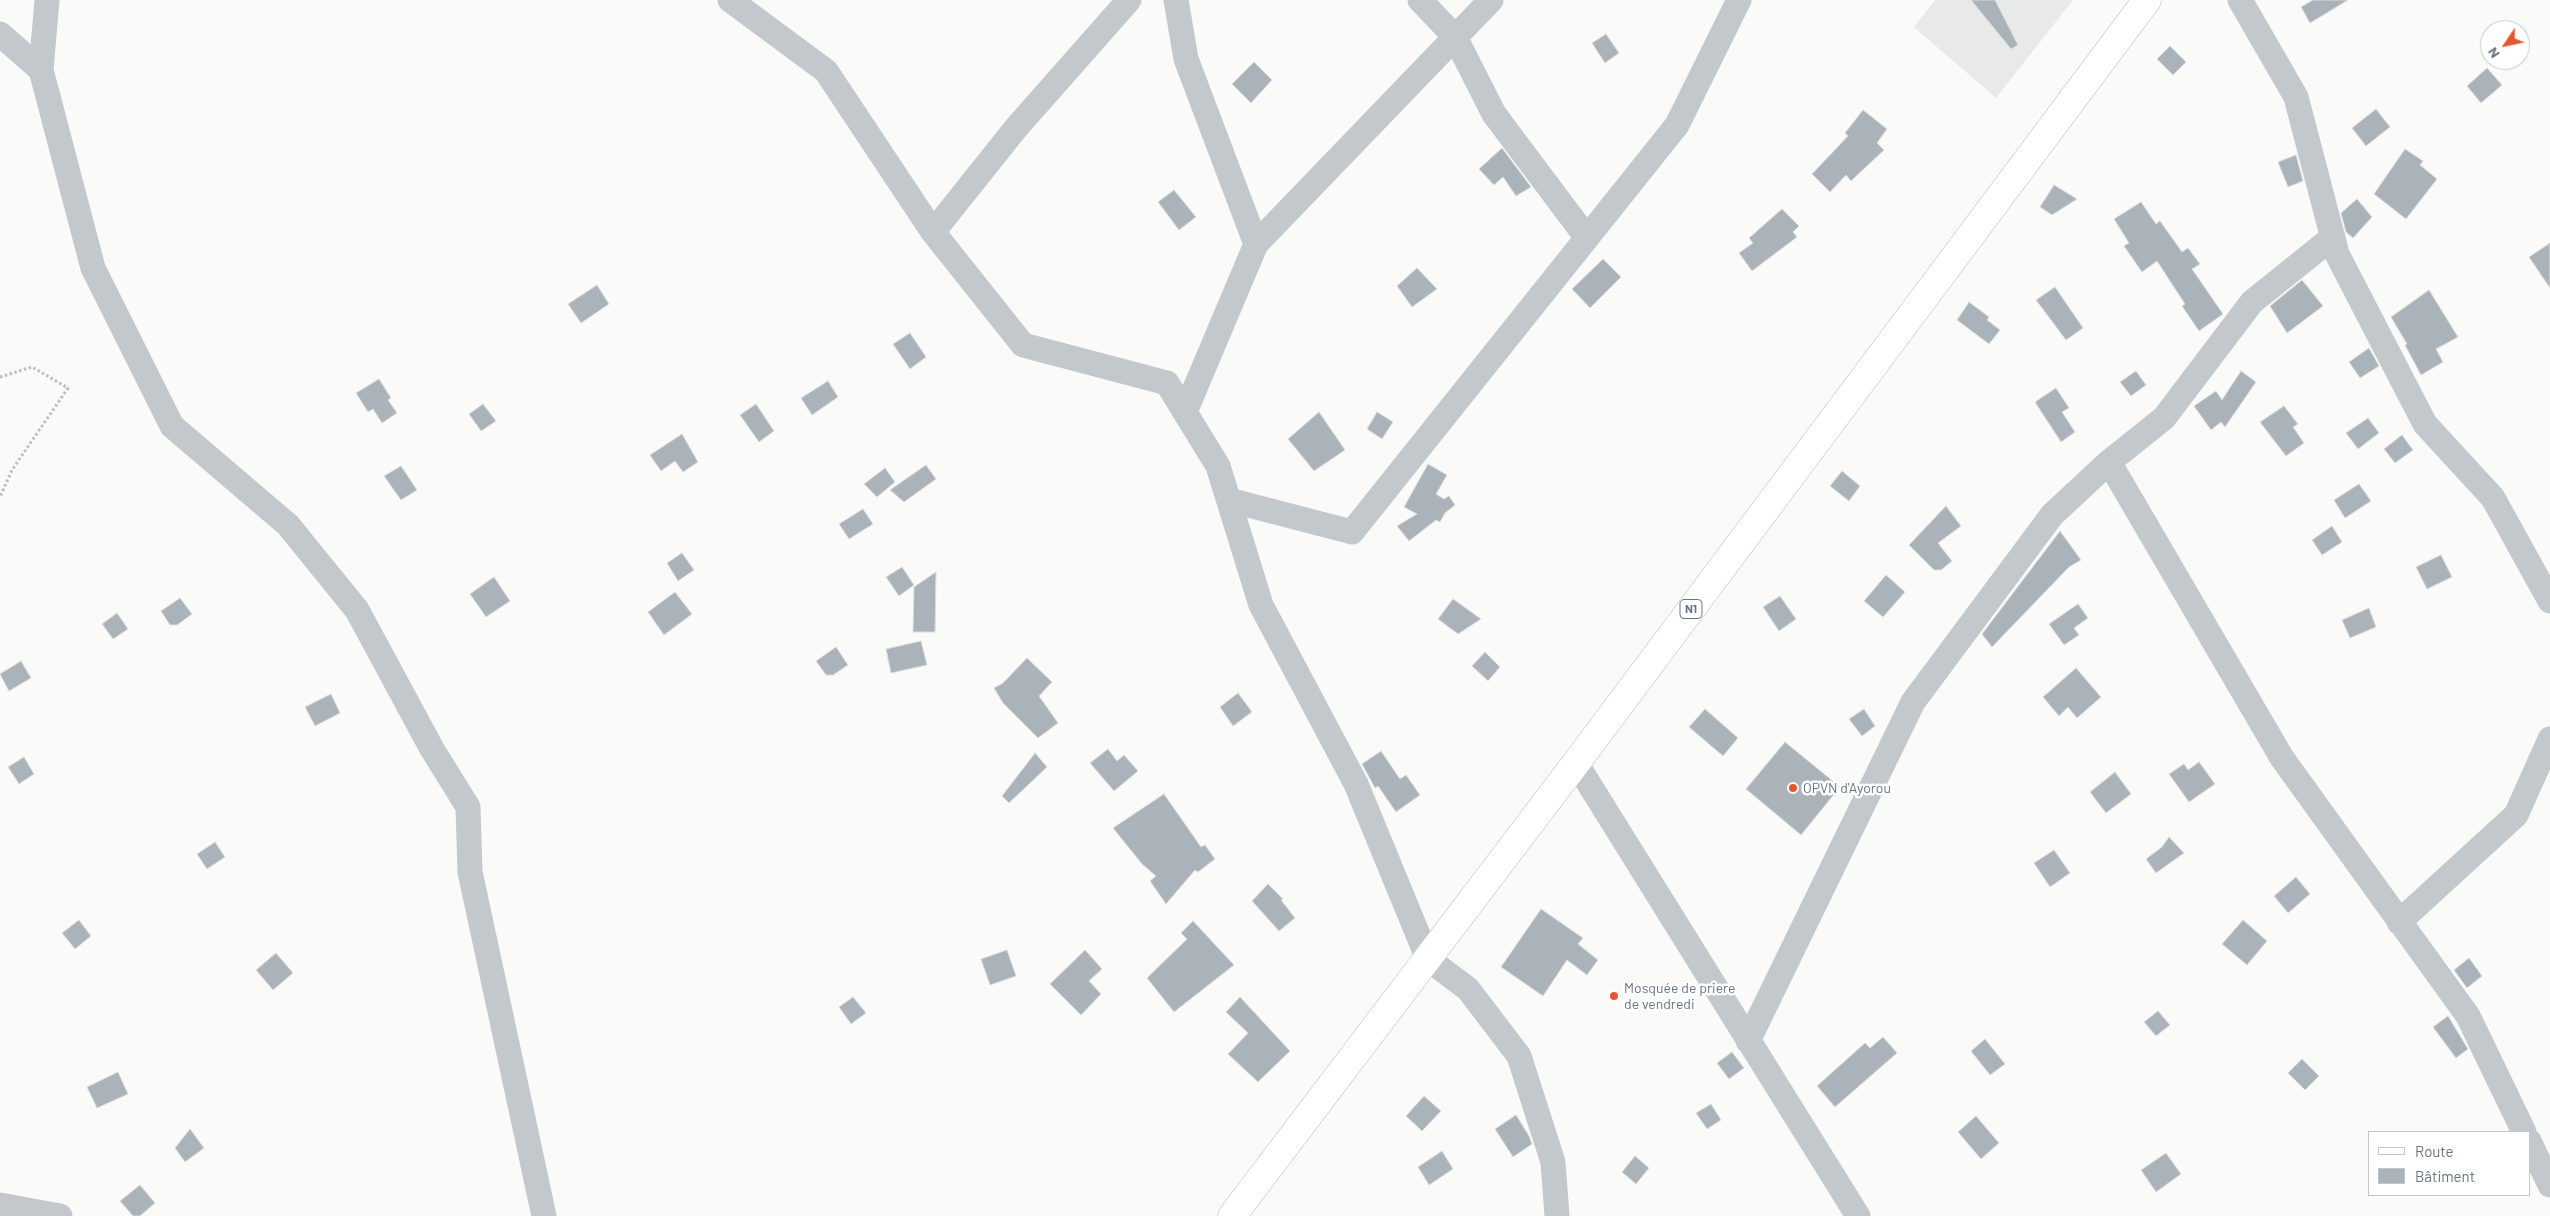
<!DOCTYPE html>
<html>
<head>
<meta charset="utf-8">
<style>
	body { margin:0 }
	#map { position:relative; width:2550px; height:1216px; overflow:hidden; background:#fafaf8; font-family:Barlow,sans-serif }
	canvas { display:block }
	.legend { position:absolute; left:2368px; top:1131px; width:162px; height:65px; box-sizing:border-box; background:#fff; border:1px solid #c1c8cd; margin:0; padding:6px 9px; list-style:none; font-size:15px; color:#657683 }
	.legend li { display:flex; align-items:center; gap:10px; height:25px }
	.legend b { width:25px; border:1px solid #c1c8cd }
	.north { position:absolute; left:2480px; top:20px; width:50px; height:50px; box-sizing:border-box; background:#fff; border:1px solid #c1c8cd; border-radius:50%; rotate:236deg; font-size:14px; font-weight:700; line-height:20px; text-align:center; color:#657683 }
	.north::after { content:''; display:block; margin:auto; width:18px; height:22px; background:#e4572e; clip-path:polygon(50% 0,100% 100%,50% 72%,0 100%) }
</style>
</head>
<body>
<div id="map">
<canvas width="2550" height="1216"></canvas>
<ul class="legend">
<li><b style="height:6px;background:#fff"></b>Route</li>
<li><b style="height:14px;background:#aab3b9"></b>Bâtiment</li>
</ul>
<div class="north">N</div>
</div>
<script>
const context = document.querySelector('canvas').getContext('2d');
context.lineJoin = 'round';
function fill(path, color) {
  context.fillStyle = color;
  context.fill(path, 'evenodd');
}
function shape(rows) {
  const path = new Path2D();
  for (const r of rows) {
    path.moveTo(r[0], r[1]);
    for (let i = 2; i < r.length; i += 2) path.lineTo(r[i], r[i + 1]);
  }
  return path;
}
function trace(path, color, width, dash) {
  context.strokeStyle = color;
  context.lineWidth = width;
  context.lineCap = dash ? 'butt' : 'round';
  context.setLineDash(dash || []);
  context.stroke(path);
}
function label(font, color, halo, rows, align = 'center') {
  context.font = font + ' Barlow,sans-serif';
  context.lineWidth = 5;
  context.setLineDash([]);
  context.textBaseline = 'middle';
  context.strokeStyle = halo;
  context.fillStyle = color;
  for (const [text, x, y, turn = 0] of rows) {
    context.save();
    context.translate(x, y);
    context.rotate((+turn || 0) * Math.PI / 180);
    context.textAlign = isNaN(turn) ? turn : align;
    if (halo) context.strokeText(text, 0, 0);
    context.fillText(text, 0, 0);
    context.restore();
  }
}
const built = shape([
	[1935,0,2073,0,1996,98,1914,27]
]);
const building = shape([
	[1971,0,1995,0,2018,45,2011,49,1971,0],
	[2313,0,2348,0,2310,23,2301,7,2313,0],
	[1606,34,1619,53,1605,63,1592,43,1606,34],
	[2170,46,2186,62,2173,75,2157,59,2170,46],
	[1254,62,1272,80,1251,103,1232,84,1254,62],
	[2487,68,2502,85,2481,103,2467,86,2487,68],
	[2376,109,2390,127,2366,146,2352,128,2376,109],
	[1863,110,1887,129,1877,143,1884,150,1851,181,1846,175,1830,192,1812,174,1848,136,1845,133,1863,110],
	[1502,148,1531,187,1516,196,1503,177,1494,185,1479,169,1502,148],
	[2405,149,2423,161,2420,165,2437,179,2406,219,2374,194,2405,149],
	[2296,155,2303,181,2288,187,2278,162,2296,155],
	[2054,185,2077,199,2052,215,2040,207,2054,185],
	[1174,190,1196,217,1179,230,1158,202,1174,190],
	[2357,199,2372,217,2353,238,2346,232,2341,213,2357,199],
	[2141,202,2156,224,2160,221,2182,252,2188,248,2200,264,2192,269,2223,314,2199,331,2182,306,2185,304,2157,261,2142,272,2124,246,2129,243,2114,219,2141,202],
	[1782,209,1799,226,1793,232,1797,237,1752,271,1739,253,1753,243,1749,238,1782,209],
	[2550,243,2550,288,2529,257,2550,243],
	[1603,259,1621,277,1590,308,1572,289,1603,259],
	[1417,268,1437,289,1412,307,1397,286,1417,268],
	[2302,280,2323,306,2287,333,2270,306,2302,280],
	[597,285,609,304,581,323,568,304,597,285],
	[2055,287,2083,328,2066,340,2036,300,2055,287],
	[2429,290,2458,337,2436,349,2443,362,2421,375,2405,345,2407,344,2391,317,2429,290],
	[1969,302,1989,317,1987,320,2000,330,1989,344,1957,320,1969,302],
	[910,333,926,357,910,369,893,344,910,333],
	[2369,348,2379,366,2360,378,2349,362,2369,348],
	[2136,371,2146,385,2131,396,2120,382,2136,371],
	[2241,371,2256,382,2225,427,2221,422,2211,430,2194,406,2216,391,2222,400,2241,371],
	[379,379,391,398,388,400,397,413,382,423,373,409,368,412,356,393,379,379],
	[828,381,838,397,812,415,801,398,828,381],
	[2056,388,2069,408,2062,412,2075,432,2061,442,2035,402,2056,388],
	[483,404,496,421,481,431,469,414,483,404],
	[756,404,774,431,759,442,740,415,756,404],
	[2284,406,2298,424,2293,427,2304,443,2286,456,2260,422,2284,406],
	[1319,412,1345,450,1314,471,1288,439,1319,412],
	[1377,412,1393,422,1382,439,1367,429,1377,412],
	[2368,418,2379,433,2358,449,2346,433,2368,418],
	[682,434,698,462,683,472,675,461,661,471,650,455,682,434],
	[2402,435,2413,450,2395,463,2384,449,2402,435],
	[1428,464,1447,475,1436,494,1444,499,1449,496,1455,505,1445,513,1440,522,1436,520,1409,541,1397,526,1417,514,1404,507,1428,464],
	[926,465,936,479,904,502,890,490,926,465],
	[401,466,417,490,401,500,384,476,401,466],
	[885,468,895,482,877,497,864,484,885,468],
	[1842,471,1860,486,1849,501,1830,486,1842,471],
	[2359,484,2371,501,2345,518,2334,500,2359,484],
	[1946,506,1961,526,1938,543,1952,561,1941,570,1934,570,1909,545,1946,506],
	[863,509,873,524,849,539,839,524,863,509],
	[2332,526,2342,542,2322,555,2312,540,2332,526],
	[2060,531,2081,560,2069,567,1992,647,1982,634,2060,531],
	[682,553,694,570,678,581,667,563,682,553],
	[2441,555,2452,577,2427,589,2416,567,2441,555],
	[902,567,914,585,899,596,886,577,902,567],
	[936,572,935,632,913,632,914,587,936,572],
	[1886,575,1905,592,1883,617,1864,601,1886,575],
	[494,577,510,601,486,617,470,594,494,577],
	[675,592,692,614,664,635,648,612,675,592],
	[1780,596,1796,619,1779,631,1763,607,1780,596],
	[180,598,192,614,177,625,170,625,161,611,180,598],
	[1453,599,1481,619,1458,634,1438,619,1453,599],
	[2078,604,2088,618,2074,628,2079,635,2064,645,2049,624,2078,604],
	[2369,608,2376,627,2350,638,2342,620,2369,608],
	[117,613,128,629,113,639,102,624,117,613],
	[921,641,927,665,891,673,886,649,921,641],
	[836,647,848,665,833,675,826,675,816,661,836,647],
	[1485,652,1500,667,1488,681,1472,666,1485,652],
	[1027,658,1052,682,1039,696,1058,723,1038,738,1003,703,994,688,1003,683,1027,658],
	[21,661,31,678,9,691,0,674,21,661],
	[2076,668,2101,697,2077,718,2068,707,2059,716,2043,697,2076,668],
	[1238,693,1252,712,1233,726,1220,707,1238,693],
	[331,694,340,713,315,726,305,707,331,694],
	[1705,709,1738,738,1723,756,1689,727,1705,709],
	[1864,709,1875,726,1862,736,1849,719,1864,709],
	[1785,742,1840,787,1801,835,1746,789,1785,742],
	[1108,749,1117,761,1124,755,1138,771,1114,791,1090,763,1108,749],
	[1381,751,1400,779,1406,775,1420,795,1396,812,1378,786,1375,788,1362,764,1381,751],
	[1035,753,1047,767,1009,803,1002,796,1035,753],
	[24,757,34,774,19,784,8,767,24,757],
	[2199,762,2215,784,2189,802,2169,774,2184,764,2188,770,2199,762],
	[2115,772,2131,794,2106,813,2090,792,2115,772],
	[1164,794,1201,847,1205,845,1215,859,1198,872,1195,870,1166,904,1150,881,1156,876,1142,864,1113,828,1164,794],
	[2169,837,2184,853,2156,873,2146,859,2162,847,2169,837],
	[215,842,225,857,207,869,197,854,215,842],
	[2054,850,2070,873,2050,887,2034,863,2054,850],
	[2296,877,2310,894,2288,913,2274,896,2296,877],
	[1268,884,1283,899,1281,900,1295,918,1279,931,1252,901,1268,884],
	[1541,909,1583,938,1578,944,1598,960,1587,975,1567,960,1543,996,1501,967,1541,909],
	[79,920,91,936,75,949,62,933,79,920],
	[2243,920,2267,941,2247,965,2222,944,2243,920],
	[1193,921,1234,965,1174,1012,1147,978,1187,939,1181,933,1193,921],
	[1007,950,1016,976,990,985,981,959,1007,950],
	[1085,950,1102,969,1089,981,1101,994,1081,1015,1050,984,1085,950],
	[276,953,293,973,273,990,256,970,276,953],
	[2469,958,2482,976,2467,988,2454,970,2469,958],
	[853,997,866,1013,851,1024,839,1007,853,997],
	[1240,997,1290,1051,1258,1082,1228,1054,1248,1033,1226,1012,1240,997],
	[2158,1011,2170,1025,2156,1036,2144,1022,2158,1011],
	[2448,1016,2468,1049,2456,1058,2433,1027,2448,1016],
	[1883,1037,1897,1053,1835,1107,1817,1086,1865,1043,1870,1048,1883,1037],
	[1985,1039,2005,1064,1990,1075,1971,1051,1985,1039],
	[1732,1052,1744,1068,1729,1079,1717,1063,1732,1052],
	[2302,1059,2319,1076,2305,1090,2288,1073,2302,1059],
	[118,1072,128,1094,97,1108,87,1087,118,1072],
	[1424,1096,1441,1111,1422,1131,1406,1116,1424,1096],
	[1711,1104,1721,1120,1707,1129,1696,1113,1711,1104],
	[1516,1115,1529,1136,1532,1144,1513,1157,1495,1129,1516,1115],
	[1976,1116,1999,1143,1981,1159,1958,1132,1976,1116],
	[190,1129,204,1148,185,1162,175,1148,190,1129],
	[1442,1151,1453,1169,1429,1185,1418,1167,1442,1151],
	[2166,1153,2181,1174,2156,1192,2141,1170,2166,1153],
	[1635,1156,1649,1168,1636,1184,1622,1172,1635,1156],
	[140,1185,155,1203,140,1216,133,1216,120,1201,140,1185]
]);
const path = shape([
	[0,377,32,367,68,388,12,470,0,497]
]);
const street = shape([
	[730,0,826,71,933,232,1023,345,1167,383,1218,466,1261,605,1356,784,1428,959,1468,989,1519,1056,1553,1162,1557,1216],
	[1176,0,1186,59,1256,244,1185,412],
	[1420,0,1455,37,1494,114,1587,238],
	[2240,0,2296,97,2337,254,2425,424,2493,498,2550,601],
	[0,34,41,70,93,268,172,426,288,525,357,610,432,749,468,807,470,872,544,1216],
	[41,70,47,0],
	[933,232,1016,128,1129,0],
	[2333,237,2252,302,2164,418,2109,462,2282,758,2468,1016,2524,1132],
	[1256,244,1491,0],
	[1229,500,1352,532,1677,125,1739,0],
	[1576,763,1858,1216],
	[2399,922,2516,815,2550,739],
	[1748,1041,1913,702,2052,515,2109,462],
	[2529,1141,2550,1185],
	[0,1205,60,1216]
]);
const primary = shape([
	[1232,1216,1576,763,2147,0]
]);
const markers = [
	[1793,788,5,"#e4572e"],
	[1614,996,5,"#e4572e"]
];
const shields = [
	[1691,609,22]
];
const shieldNames = [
	["N1",1691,609]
];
const poiNames = [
	["OPVN d'Ayorou",1803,788],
	["Mosquée de priere",1624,988],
	["de vendredi",1624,1004]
];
fill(built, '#e8e9e9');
fill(building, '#aab3b9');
trace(building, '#dcdcda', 1);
trace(primary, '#b5babe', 29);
trace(path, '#bbbfc2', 3, [2.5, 2.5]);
trace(street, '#c3c8cc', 25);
trace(primary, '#fff', 28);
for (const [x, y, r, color] of markers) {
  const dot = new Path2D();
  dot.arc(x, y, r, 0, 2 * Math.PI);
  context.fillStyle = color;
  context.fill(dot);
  trace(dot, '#fff', 2);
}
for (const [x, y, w] of shields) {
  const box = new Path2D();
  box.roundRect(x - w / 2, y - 9.5, w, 19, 4);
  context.fillStyle = '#fff';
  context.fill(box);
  trace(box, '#657683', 1);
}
label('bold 12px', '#657683', null, shieldNames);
label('14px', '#657683', '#fff', poiNames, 'left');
</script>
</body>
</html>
